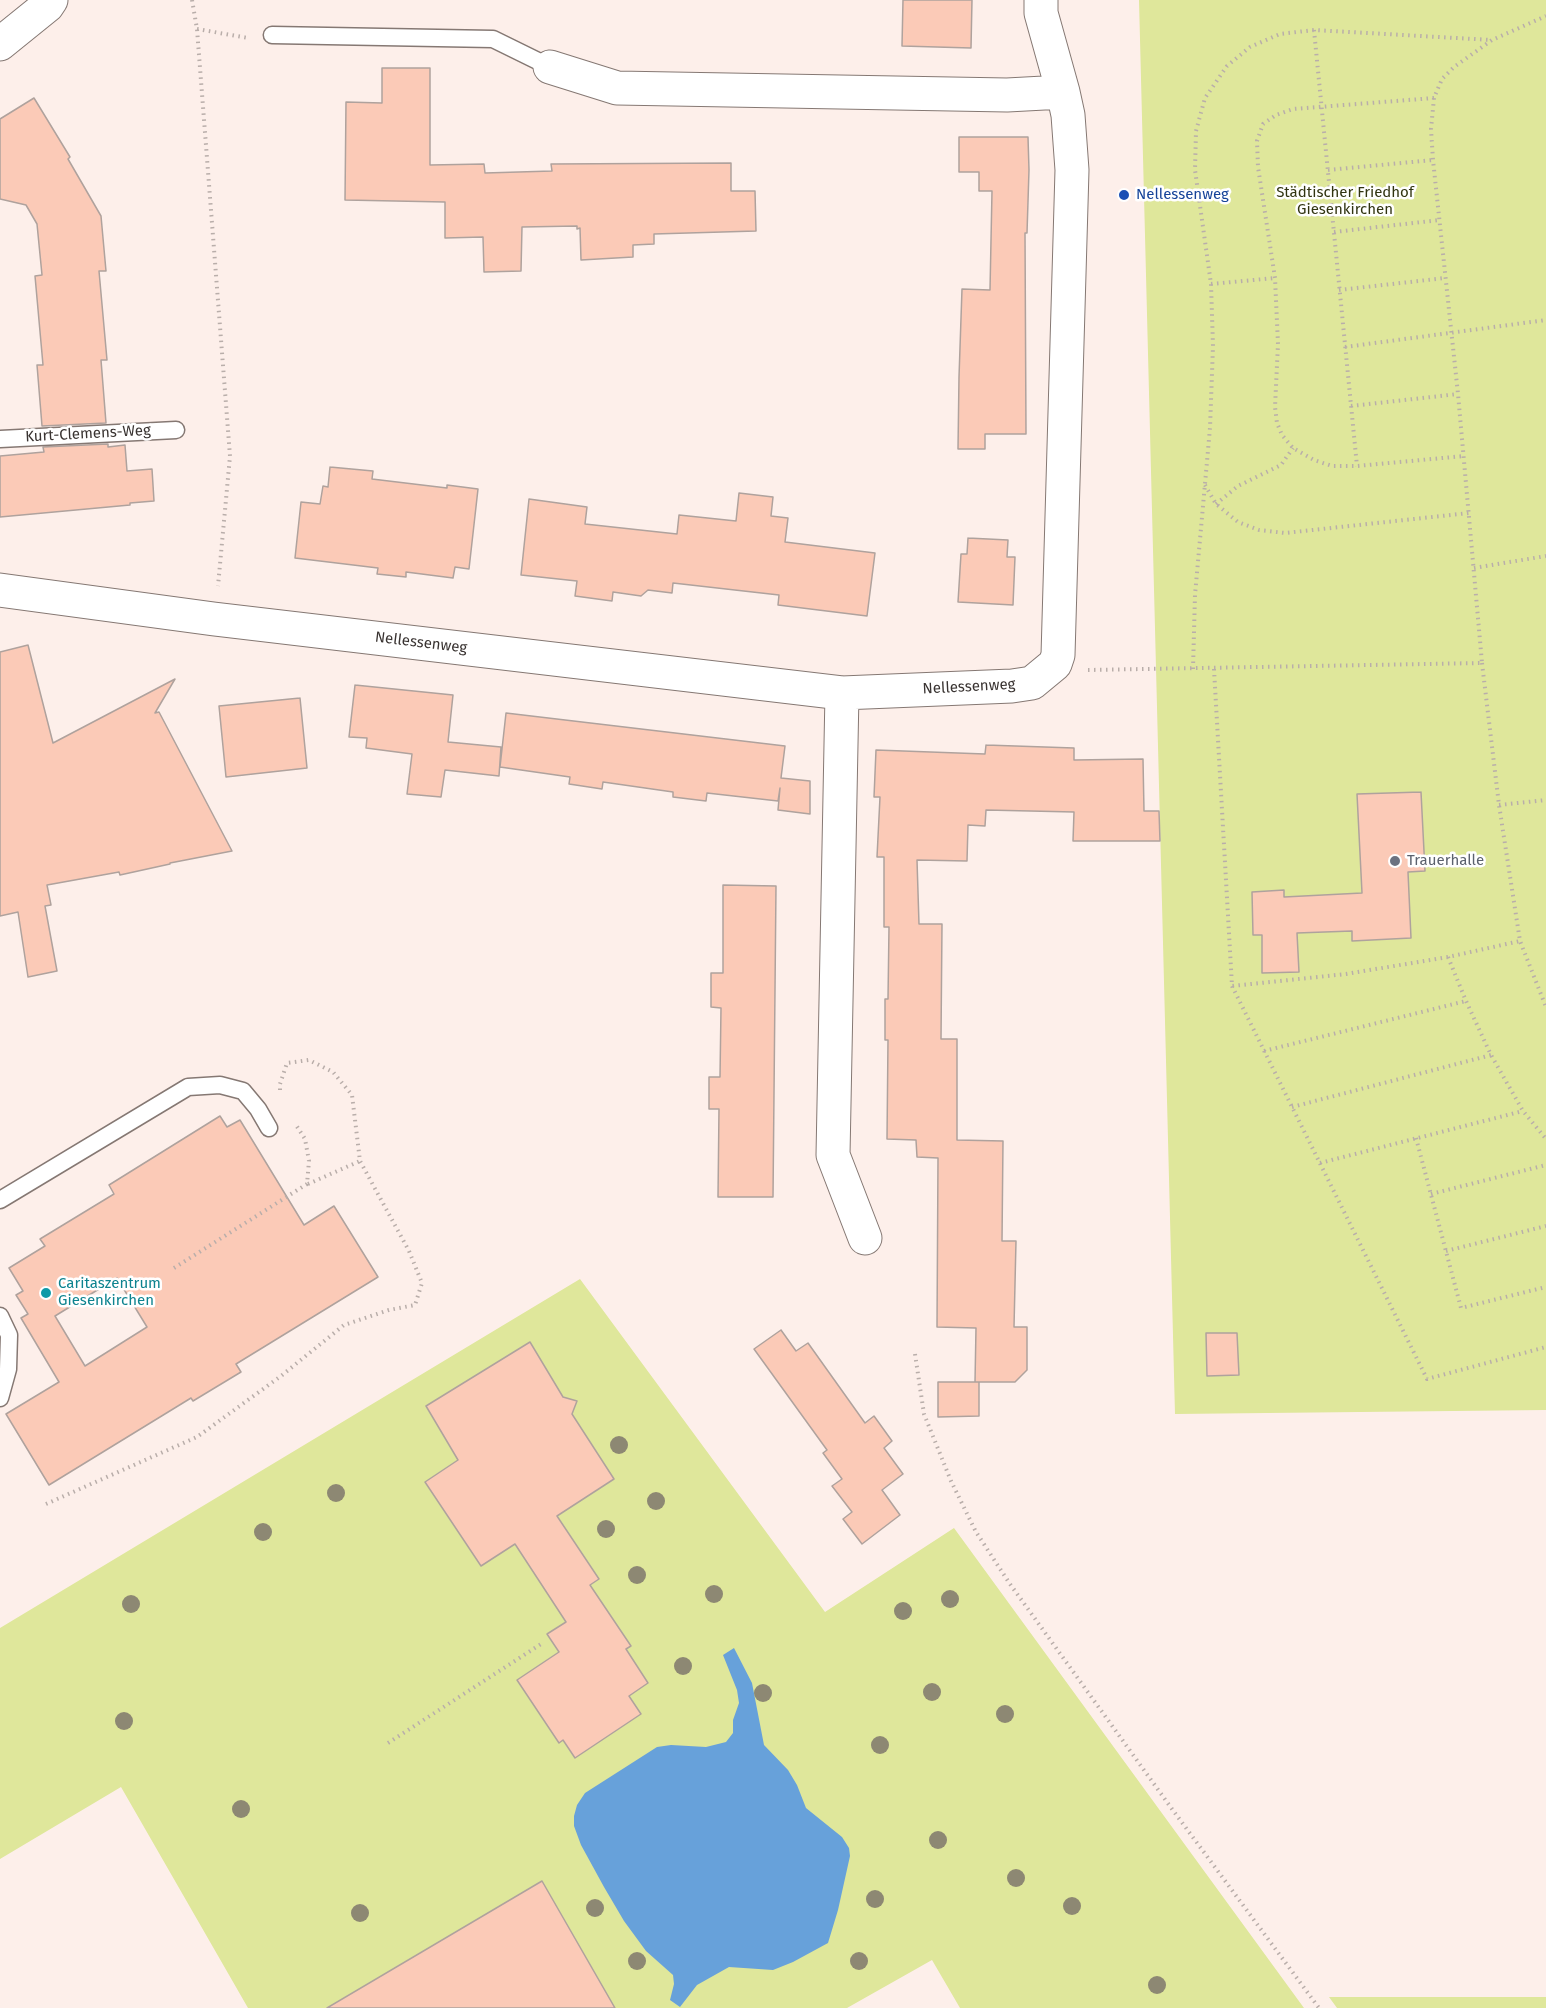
<!DOCTYPE html>
<html>
<head>
<meta charset="utf-8">
<style>
	body { margin:0 }
	canvas { display:block; background:#fdefea }
</style>
</head>
<body>
<canvas width="1546" height="2008"></canvas>
<script>
const context = document.querySelector('canvas').getContext('2d');
context.lineJoin = 'round';
function fill(path, color) {
  context.fillStyle = color;
  context.fill(path, 'evenodd');
}
function shape(rows) {
  const path = new Path2D();
  for (const r of rows) {
    path.moveTo(r[0], r[1]);
    for (let i = 2; i < r.length; i += 2) path.lineTo(r[i], r[i + 1]);
  }
  return path;
}
function trace(path, color, width, dash) {
  context.strokeStyle = color;
  context.lineWidth = width;
  context.lineCap = dash ? 'butt' : 'round';
  context.setLineDash(dash || []);
  context.stroke(path);
}
function label(font, color, halo, rows, align = 'center') {
  context.font = font + ' "Fira Sans",sans-serif';
  context.lineWidth = 5;
  context.setLineDash([]);
  context.textBaseline = 'middle';
  context.strokeStyle = halo;
  context.fillStyle = color;
  for (const [text, x, y, turn = 0] of rows) {
    context.save();
    context.translate(x, y);
    context.rotate((+turn || 0) * Math.PI / 180);
    context.textAlign = isNaN(turn) ? turn : align;
    if (halo) context.strokeText(text, 0, 0);
    context.fillText(text, 0, 0);
    context.restore();
  }
}
const green = shape([
	[1139,0,1546,0,1546,1410,1175,1414],
	[580,1279,825,1612,954,1528,1304,2008,960,2008,932,1960,847,2008,248,2008,121,1787,0,1859,0,1628],
	[1329,1997,1546,1997,1546,2008,1337,2008]
]);
const water = shape([
	[734,1648,752,1683,764,1745,788,1770,797,1785,806,1808,842,1837,849,1848,850,1856,838,1910,828,1943,793,1962,773,1970,729,1967,697,1985,680,2007,670,2000,674,1984,673,1975,646,1951,624,1921,604,1887,581,1845,574,1826,574,1816,577,1805,585,1793,657,1747,671,1745,706,1747,726,1742,733,1733,733,1720,739,1703,737,1690,723,1655]
]);
const building = shape([
	[903,0,972,0,971,48,902,46,903,0],
	[382,68,430,68,430,165,484,164,485,173,552,171,551,164,731,163,731,191,755,191,756,231,654,234,654,244,633,245,633,257,581,260,580,228,577,229,577,226,522,227,521,271,484,272,483,237,445,238,445,202,345,200,346,102,382,103,382,68],
	[34,98,70,157,68,159,101,216,106,271,99,271,107,360,101,360,106,423,42,426,37,365,43,365,35,276,42,275,37,224,26,205,0,199,0,119,34,98],
	[959,137,1028,137,1029,170,1027,233,1025,233,1026,434,985,434,985,449,958,449,959,377,962,289,990,290,992,191,979,191,979,172,959,172,959,137],
	[108,444,108,447,125,445,127,471,152,469,154,501,130,503,130,505,0,517,0,456,44,452,43,447,108,444],
	[330,467,373,471,372,479,447,488,447,485,478,489,469,569,455,567,453,578,406,572,406,577,377,574,378,568,295,558,301,502,320,504,323,486,328,487,330,467],
	[739,493,773,497,771,516,788,518,785,542,875,553,867,616,778,605,779,595,673,583,672,593,648,590,641,596,613,592,612,601,575,596,577,581,521,575,529,499,587,507,585,524,677,534,679,515,736,521,739,493],
	[968,538,1008,540,1007,557,1015,557,1013,605,958,602,961,554,967,554,968,538],
	[28,645,53,743,175,679,155,713,159,712,232,851,170,863,170,864,120,875,119,872,47,885,51,905,45,906,57,971,28,977,18,912,0,916,0,652,28,645],
	[355,685,453,695,448,742,501,747,499,776,445,770,441,797,407,794,412,754,366,748,367,738,349,737,355,685],
	[300,698,307,768,226,777,219,706,300,698],
	[506,713,785,746,781,778,810,781,810,814,778,810,780,788,778,801,707,793,706,801,673,797,673,792,603,782,602,789,569,784,570,777,500,767,506,713],
	[986,745,1074,748,1074,760,1143,759,1144,811,1159,811,1160,841,1073,841,1074,812,986,810,985,826,968,825,967,861,917,860,919,924,942,924,941,1039,957,1039,957,1140,1003,1141,1002,1241,1016,1241,1014,1327,1027,1327,1027,1370,1015,1382,975,1382,976,1328,937,1327,938,1158,917,1157,916,1140,887,1139,888,1040,885,1040,885,999,888,999,889,927,884,927,884,857,877,857,880,797,874,797,876,750,985,754,986,745],
	[1421,792,1425,871,1408,872,1411,938,1352,941,1352,931,1297,933,1299,972,1262,973,1262,935,1253,935,1252,892,1284,890,1284,897,1362,893,1357,794,1421,792],
	[723,885,776,886,773,1197,718,1197,719,1109,709,1109,709,1077,720,1077,721,1008,711,1007,711,973,723,973,723,885],
	[220,1116,227,1127,240,1120,304,1225,334,1206,378,1277,236,1364,241,1372,193,1401,191,1398,49,1485,6,1414,59,1382,21,1318,28,1314,16,1295,23,1291,9,1268,45,1246,40,1239,114,1194,109,1185,220,1116],
	[117,1278,147,1327,85,1366,55,1316,117,1278],
	[781,1330,796,1351,808,1343,865,1423,874,1416,892,1441,884,1448,903,1474,882,1490,900,1515,862,1544,843,1519,852,1512,832,1486,842,1479,823,1453,827,1450,754,1349,781,1330],
	[1206,1333,1237,1333,1239,1375,1207,1376,1206,1333],
	[530,1342,563,1397,577,1401,572,1414,614,1479,557,1516,599,1579,590,1585,631,1646,626,1649,648,1683,629,1696,641,1714,575,1758,563,1740,559,1743,517,1680,559,1652,547,1634,566,1622,515,1544,481,1566,425,1482,458,1460,426,1406,530,1342],
	[938,1382,979,1382,979,1416,938,1417,938,1382],
	[542,1881,615,2008,327,2008,542,1881]
]);
const path = shape([
	[192,0,197,29,230,456,218,586],
	[197,29,248,38],
	[1314,30,1357,466],
	[1434,98,1293,109,1276,115,1263,124,1257,141,1258,167,1275,278,1278,344,1275,407,1277,423,1282,435,1293,448,1314,460,1332,466,1357,466,1464,456],
	[1328,170,1433,160],
	[1334,232,1440,220],
	[1211,284,1275,278],
	[1339,290,1445,278],
	[1345,347,1546,320],
	[1351,406,1458,394],
	[1205,485,1216,504,1238,522,1259,530,1285,533,1469,513],
	[1216,504,1238,486,1281,465,1293,448],
	[1474,568,1546,556],
	[1482,663,1499,805,1520,941,1546,1007],
	[1193,669,1195,595,1210,428,1213,346,1211,284,1195,170,1196,131,1205,98,1227,66,1250,47,1280,34,1314,30,1492,40],
	[1214,669,1232,986,1346,974,1448,957,1520,941],
	[1088,670,1482,663,1458,394,1433,160,1431,129,1434,98,1442,79,1454,67,1492,40,1546,16],
	[1499,805,1546,800],
	[1448,957,1466,1001,1491,1055,1523,1111,1546,1139],
	[1232,986,1427,1379,1546,1347],
	[1264,1051,1466,1001],
	[1292,1107,1491,1055],
	[1416,1138,1461,1308,1546,1287],
	[1320,1163,1523,1111],
	[308,1184,360,1161],
	[1431,1194,1546,1165],
	[1446,1251,1546,1226],
	[174,1268,307,1184,309,1161,305,1139,296,1125],
	[915,1354,924,1414,951,1481,976,1532,1010,1584,1172,1809,1319,2008],
	[46,1504,197,1437,281,1376,344,1325,389,1310,415,1305,422,1283,409,1251,360,1161,352,1095,333,1072,309,1060,287,1063,280,1084,280,1093],
	[388,1743,541,1644]
]);
const service = shape([
	[272,35,493,39,550,67],
	[0,439,176,430],
	[0,1200,188,1087,220,1085,243,1091,258,1109,269,1128],
	[0,1316,9,1335,8,1369,0,1398]
]);
const minor = shape([
	[550,67,617,88,1007,95,1063,92],
	[0,590,214,619,842,693,1012,686,1032,683,1055,664,1058,655,1072,170,1068,115,1063,92,1041,13,1041,0],
	[842,693,833,1155,865,1238]
]);
const secondary = shape([
	[0,44,47,6,51,0]
]);
const trees = [
	[619,1445],
	[336,1493],
	[656,1501],
	[606,1529],
	[263,1532],
	[637,1575],
	[714,1594],
	[950,1599],
	[131,1604],
	[903,1611],
	[683,1666],
	[932,1692],
	[763,1693],
	[1005,1714],
	[124,1721],
	[880,1745],
	[241,1809],
	[938,1840],
	[1016,1878],
	[875,1899],
	[1072,1906],
	[595,1908],
	[360,1913],
	[637,1961],
	[859,1961],
	[1157,1985]
];
const markers = [
	[1124,195,6,"#1a4fb4"],
	[1395,861,6,"#6b7280"],
	[46,1293,6,"#0f9aa8"]
];
const parkNames = [
	["Städtischer Friedhof",1345,193],
	["Giesenkirchen",1345,210]
];
const transitNames = [
	["Nellessenweg",1136,195]
];
const streetNames = [
	["Kurt-Clemens-Weg",88,434,-3],
	["Nellessenweg",421,643,7],
	["Nellessenweg",969,687,-3]
];
const worshipNames = [
	["Trauerhalle",1407,861]
];
const cultureNames = [
	["Caritaszentrum",58,1284],
	["Giesenkirchen",58,1301]
];
fill(green, '#dfe79b');
fill(water, '#67a1da');
fill(building, '#fbcab7');
trace(building, '#afa29d', 1.5);
trace(service, '#857873', 19);
trace(minor, '#857873', 35);
trace(secondary, '#857873', 35);
trace(path, '#b9aeaa', 4, [1.5, 4.5]);
trace(service, '#fff', 16);
trace(minor, '#fff', 33);
trace(secondary, '#fff', 33);
context.fillStyle = '#8d8873';
for (const [x, y] of trees) {
  context.beginPath();
  context.arc(x, y, 9, 0, 2 * Math.PI);
  context.fill();
}
for (const [x, y, r, color] of markers) {
  const dot = new Path2D();
  dot.arc(x, y, r, 0, 2 * Math.PI);
  context.fillStyle = color;
  context.fill(dot);
  trace(dot, '#fff', 2);
}
label('15px', '#313411', '#fff', parkNames);
label('15px', '#164399', '#fff', transitNames, 'left');
label('15px', '#393331', '#fff', streetNames);
label('15px', '#5b616d', '#fff', worshipNames, 'left');
label('15px', '#0d838f', '#fff', cultureNames, 'left');
</script>
</body>
</html>
